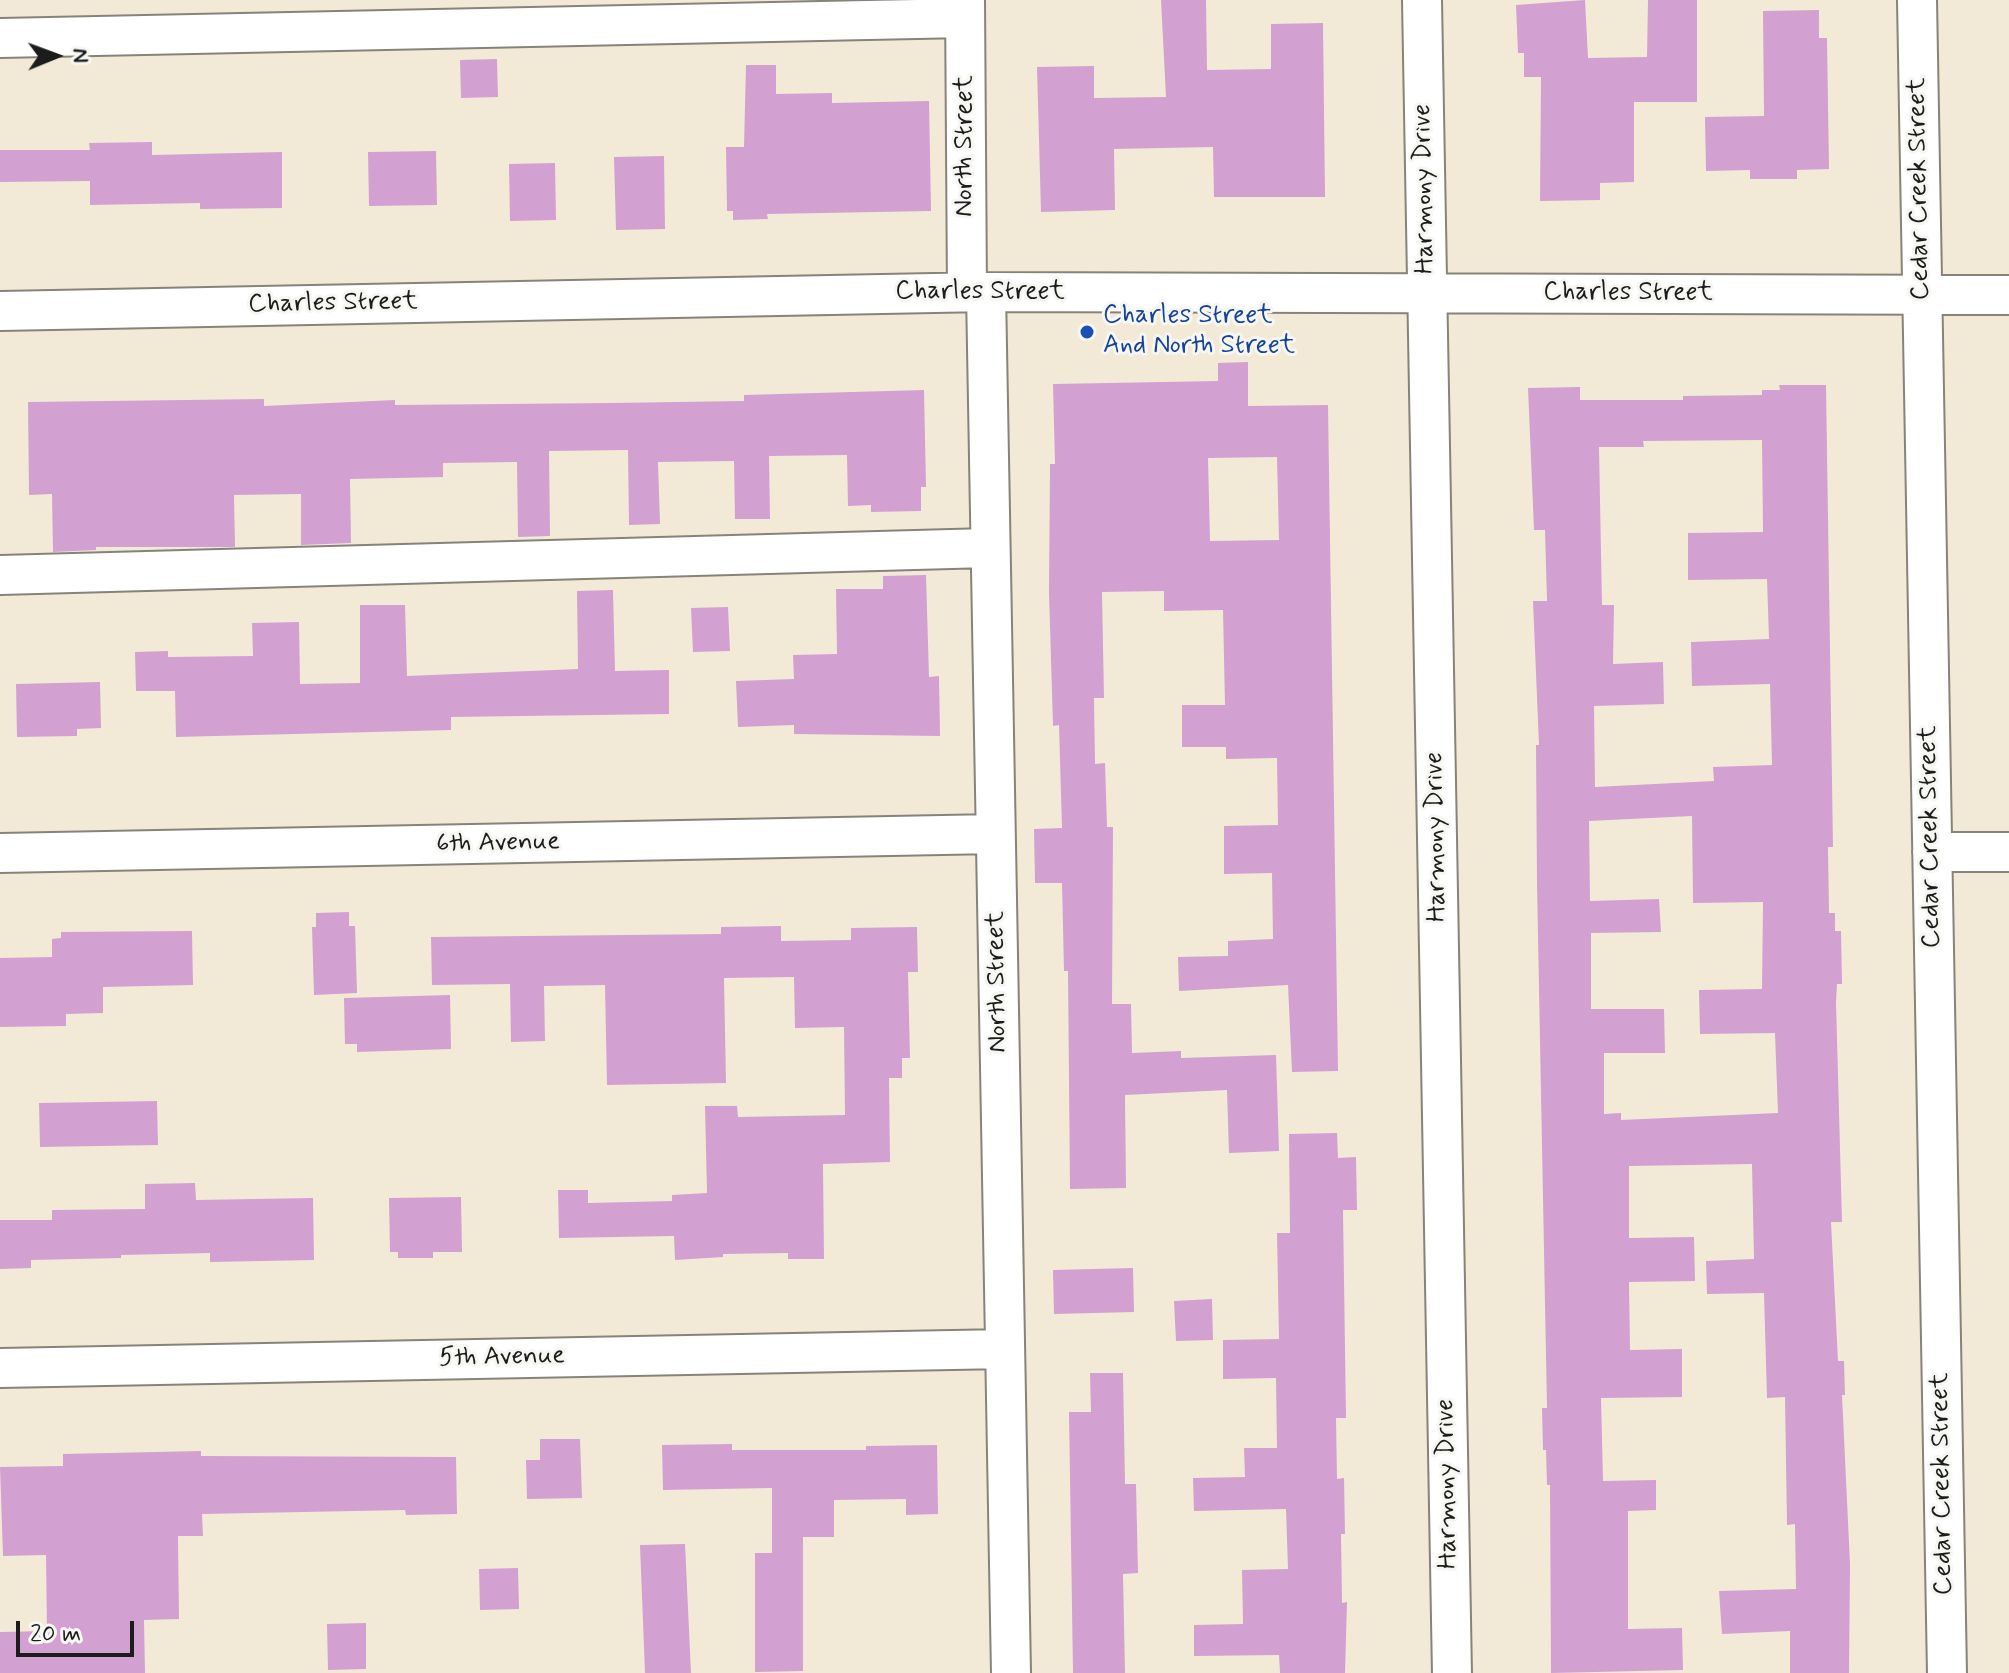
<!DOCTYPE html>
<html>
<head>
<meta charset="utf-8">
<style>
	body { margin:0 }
	#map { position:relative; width:2009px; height:1673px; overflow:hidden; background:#f2ead7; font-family:Mynerve,sans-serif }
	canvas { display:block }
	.north { position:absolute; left:16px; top:16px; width:80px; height:80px; -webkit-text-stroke:6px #f6f6f2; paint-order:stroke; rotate:89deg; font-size:22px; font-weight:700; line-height:32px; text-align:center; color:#1c1c1c }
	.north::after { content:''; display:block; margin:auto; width:28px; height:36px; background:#1c1c1c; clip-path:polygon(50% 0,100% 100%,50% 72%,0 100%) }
	.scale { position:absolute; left:16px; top:1621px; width:118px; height:36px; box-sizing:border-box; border:4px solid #1c1c1c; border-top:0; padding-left:10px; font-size:24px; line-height:28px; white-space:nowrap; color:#1c1c1c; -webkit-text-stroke:6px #f6f6f2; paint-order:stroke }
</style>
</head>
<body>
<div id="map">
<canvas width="2009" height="1673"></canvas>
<div class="north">N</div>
<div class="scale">20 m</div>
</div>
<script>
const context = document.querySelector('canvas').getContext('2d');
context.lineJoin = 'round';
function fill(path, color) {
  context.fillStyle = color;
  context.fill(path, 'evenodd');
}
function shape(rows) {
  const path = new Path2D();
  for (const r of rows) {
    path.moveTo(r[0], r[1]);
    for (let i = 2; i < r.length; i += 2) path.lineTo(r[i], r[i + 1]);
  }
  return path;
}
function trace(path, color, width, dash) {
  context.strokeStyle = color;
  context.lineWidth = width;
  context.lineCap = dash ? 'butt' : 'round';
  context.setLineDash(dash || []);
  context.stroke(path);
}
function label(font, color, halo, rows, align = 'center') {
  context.font = font + ' Mynerve,sans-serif';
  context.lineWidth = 6;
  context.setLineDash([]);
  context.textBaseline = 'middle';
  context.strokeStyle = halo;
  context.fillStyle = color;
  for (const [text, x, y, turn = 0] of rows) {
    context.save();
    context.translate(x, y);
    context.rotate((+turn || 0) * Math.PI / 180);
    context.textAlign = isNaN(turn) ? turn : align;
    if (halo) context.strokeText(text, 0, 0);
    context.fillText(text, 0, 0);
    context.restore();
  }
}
const building = shape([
	[1161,0,1206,0,1207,70,1271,69,1271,24,1323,23,1325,197,1214,197,1213,147,1114,149,1115,210,1041,212,1037,67,1094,66,1094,98,1166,97],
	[1585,0,1588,58,1647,57,1648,0,1697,0,1697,102,1634,102,1634,182,1600,183,1600,200,1540,201,1541,77,1524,77,1524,53,1518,53,1516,5],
	[1819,10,1819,38,1827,38,1829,169,1797,170,1797,179,1750,179,1750,170,1706,171,1705,117,1764,116,1763,11],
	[497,59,498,97,461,98,460,60],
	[746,65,776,65,776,94,832,93,832,103,929,101,931,211,767,214,768,219,733,220,733,211,727,211,726,147,744,147],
	[152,142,152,155,282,152,282,208,200,209,200,203,90,205,90,181,0,182,0,150,90,150,89,143],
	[436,151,437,205,369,206,368,152],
	[664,156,665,229,616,230,614,157],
	[555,163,556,220,510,221,509,164],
	[1248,362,1248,406,1328,405,1338,1071,1292,1072,1288,985,1179,991,1178,957,1228,956,1228,941,1273,939,1272,873,1224,874,1224,826,1278,825,1277,758,1226,759,1226,747,1182,747,1182,705,1225,705,1223,610,1164,611,1164,591,1102,592,1104,698,1094,698,1095,764,1105,763,1107,827,1113,827,1112,1004,1131,1004,1132,1053,1181,1051,1181,1058,1276,1055,1279,1151,1229,1153,1227,1090,1125,1095,1126,1188,1070,1189,1068,971,1064,971,1062,883,1035,883,1034,829,1062,828,1059,725,1053,726,1049,593,1050,464,1055,464,1053,384,1218,381,1218,363],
	[1277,457,1279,540,1210,541,1208,458],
	[1779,385,1826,385,1833,847,1828,847,1829,913,1835,913,1835,931,1841,931,1842,984,1837,984,1836,1002,1842,1222,1831,1222,1838,1361,1844,1361,1845,1395,1842,1395,1850,1564,1849,1673,1790,1673,1790,1631,1722,1634,1719,1591,1796,1589,1795,1524,1787,1525,1785,1397,1767,1398,1764,1293,1707,1294,1706,1261,1754,1259,1752,1164,1629,1166,1629,1238,1694,1237,1695,1281,1629,1282,1630,1350,1682,1349,1682,1397,1601,1398,1603,1481,1656,1480,1656,1510,1628,1511,1628,1629,1682,1628,1683,1670,1551,1673,1550,1485,1547,1485,1546,1450,1543,1450,1542,1408,1547,1408,1537,883,1536,745,1539,745,1533,601,1547,601,1545,530,1534,530,1528,388,1580,387,1580,400,1683,400,1683,396,1762,395,1762,390,1780,390],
	[1762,440,1763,532,1688,533,1688,580,1767,579,1769,639,1691,642,1692,686,1770,684,1772,765,1713,767,1714,781,1595,787,1594,706,1664,704,1663,662,1613,664,1614,605,1602,605,1599,447,1644,447,1643,441],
	[1692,816,1693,903,1763,902,1762,989,1699,990,1700,1034,1775,1033,1778,1113,1621,1120,1621,1113,1604,1114,1604,1053,1665,1053,1664,1009,1591,1009,1591,933,1661,932,1659,899,1590,901,1589,821],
	[924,390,926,487,921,487,921,511,871,512,871,505,848,506,847,455,769,456,770,519,735,519,734,461,658,462,660,524,629,525,628,450,549,451,550,536,518,537,517,462,443,463,443,477,350,479,351,543,301,545,301,494,234,495,235,547,96,547,96,550,53,552,52,494,29,495,28,402,264,399,264,406,395,400,395,405,611,403,744,401,744,395],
	[926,575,929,677,939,676,940,736,794,734,794,725,738,727,736,681,794,679,793,655,837,654,836,589,883,589,883,576],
	[613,590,615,671,669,670,669,714,451,717,451,730,176,737,175,691,136,691,135,652,168,651,168,657,253,656,252,623,299,622,300,684,360,683,360,605,405,605,407,676,578,669,577,591],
	[728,607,730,651,693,652,691,608],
	[100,682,101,728,77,729,77,736,17,737,16,684],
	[349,912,349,926,355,926,357,993,314,995,312,927,316,927,316,913],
	[781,926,781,941,851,940,851,928,917,927,918,972,908,972,910,1058,902,1058,902,1078,889,1078,890,1162,823,1164,824,1259,788,1259,788,1253,723,1254,723,1257,675,1260,674,1236,559,1238,558,1190,588,1190,588,1203,672,1201,672,1195,707,1193,705,1106,737,1106,738,1117,845,1115,844,1027,795,1028,794,977,724,978,726,1083,607,1085,605,985,544,986,545,1041,511,1042,510,984,432,985,431,937,721,934,721,927],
	[192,931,193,985,103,987,103,1013,66,1014,66,1026,0,1027,0,958,52,957,52,939,61,938,61,932],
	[450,995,451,1049,357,1052,357,1044,345,1044,344,998],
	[157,1101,158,1145,40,1147,39,1103],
	[1337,1133,1338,1158,1356,1157,1357,1210,1343,1210,1346,1418,1336,1418,1337,1479,1344,1478,1345,1534,1341,1534,1342,1603,1347,1602,1345,1673,1280,1673,1279,1655,1194,1656,1194,1625,1243,1624,1242,1570,1288,1569,1286,1509,1194,1511,1193,1478,1245,1477,1244,1448,1277,1448,1276,1378,1223,1379,1223,1340,1279,1339,1277,1233,1290,1233,1289,1134],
	[195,1183,196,1200,313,1198,314,1260,210,1262,210,1253,121,1255,121,1258,31,1260,31,1268,0,1269,0,1220,52,1220,52,1210,145,1209,145,1184],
	[461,1197,462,1252,433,1252,433,1258,398,1258,398,1252,390,1252,389,1198],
	[1133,1268,1134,1312,1054,1314,1053,1270],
	[1212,1299,1213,1340,1176,1341,1174,1301],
	[1090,1373,1123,1373,1125,1484,1136,1484,1138,1573,1123,1574,1125,1673,1073,1673,1069,1412,1091,1412],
	[540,1439,580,1439,582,1498,527,1499,526,1460,540,1460],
	[732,1444,732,1450,866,1450,866,1446,937,1445,938,1514,906,1515,906,1499,834,1500,834,1537,803,1537,803,1671,755,1672,755,1553,772,1553,772,1488,663,1490,662,1445],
	[201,1451,201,1456,456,1457,457,1514,406,1515,405,1510,202,1514,203,1536,178,1536,179,1619,144,1620,145,1673,0,1673,0,1632,47,1631,46,1555,3,1556,0,1467,63,1466,63,1454],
	[685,1544,691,1673,645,1673,640,1545],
	[518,1568,519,1609,480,1610,479,1569],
	[366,1623,366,1669,328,1670,327,1624]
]);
const minor = shape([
	[965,0,967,292],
	[1422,0,1452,1673],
	[1917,0,1947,1673],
	[0,38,965,18],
	[986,292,1011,1673],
	[0,311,986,292,2009,295],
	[0,575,988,548],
	[1932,852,2009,852],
	[0,853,995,834],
	[0,1368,1005,1349]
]);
const markers = [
	[1087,332,8,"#1a4fb4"]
];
const streetNames = [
	["North Street",966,146,-90],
	["Harmony Drive",1425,189,-91],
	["Cedar Creek Street",1920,189,-91],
	["Charles Street",980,293],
	["Charles Street",1628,294],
	["Charles Street",333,304,-1],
	["Harmony Drive",1437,837,-91],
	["Cedar Creek Street",1931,837,-91],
	["6th Avenue",498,844,-1],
	["North Street",998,982,-91],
	["5th Avenue",502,1358,-1],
	["Harmony Drive",1448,1484,-91],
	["Cedar Creek Street",1943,1484,-91]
];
const transitNames = [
	["Charles Street",1103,317],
	["And North Street",1103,347]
];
fill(building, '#d3a0d2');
trace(minor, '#87837a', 42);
trace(minor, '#fff', 38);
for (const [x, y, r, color] of markers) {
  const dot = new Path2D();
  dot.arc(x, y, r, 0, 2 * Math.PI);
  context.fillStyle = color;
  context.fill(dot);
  trace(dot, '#f6f6f2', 3);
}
label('26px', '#1c1c1c', '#f6f6f2', streetNames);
label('26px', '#164399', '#f6f6f2', transitNames, 'left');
</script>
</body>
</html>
